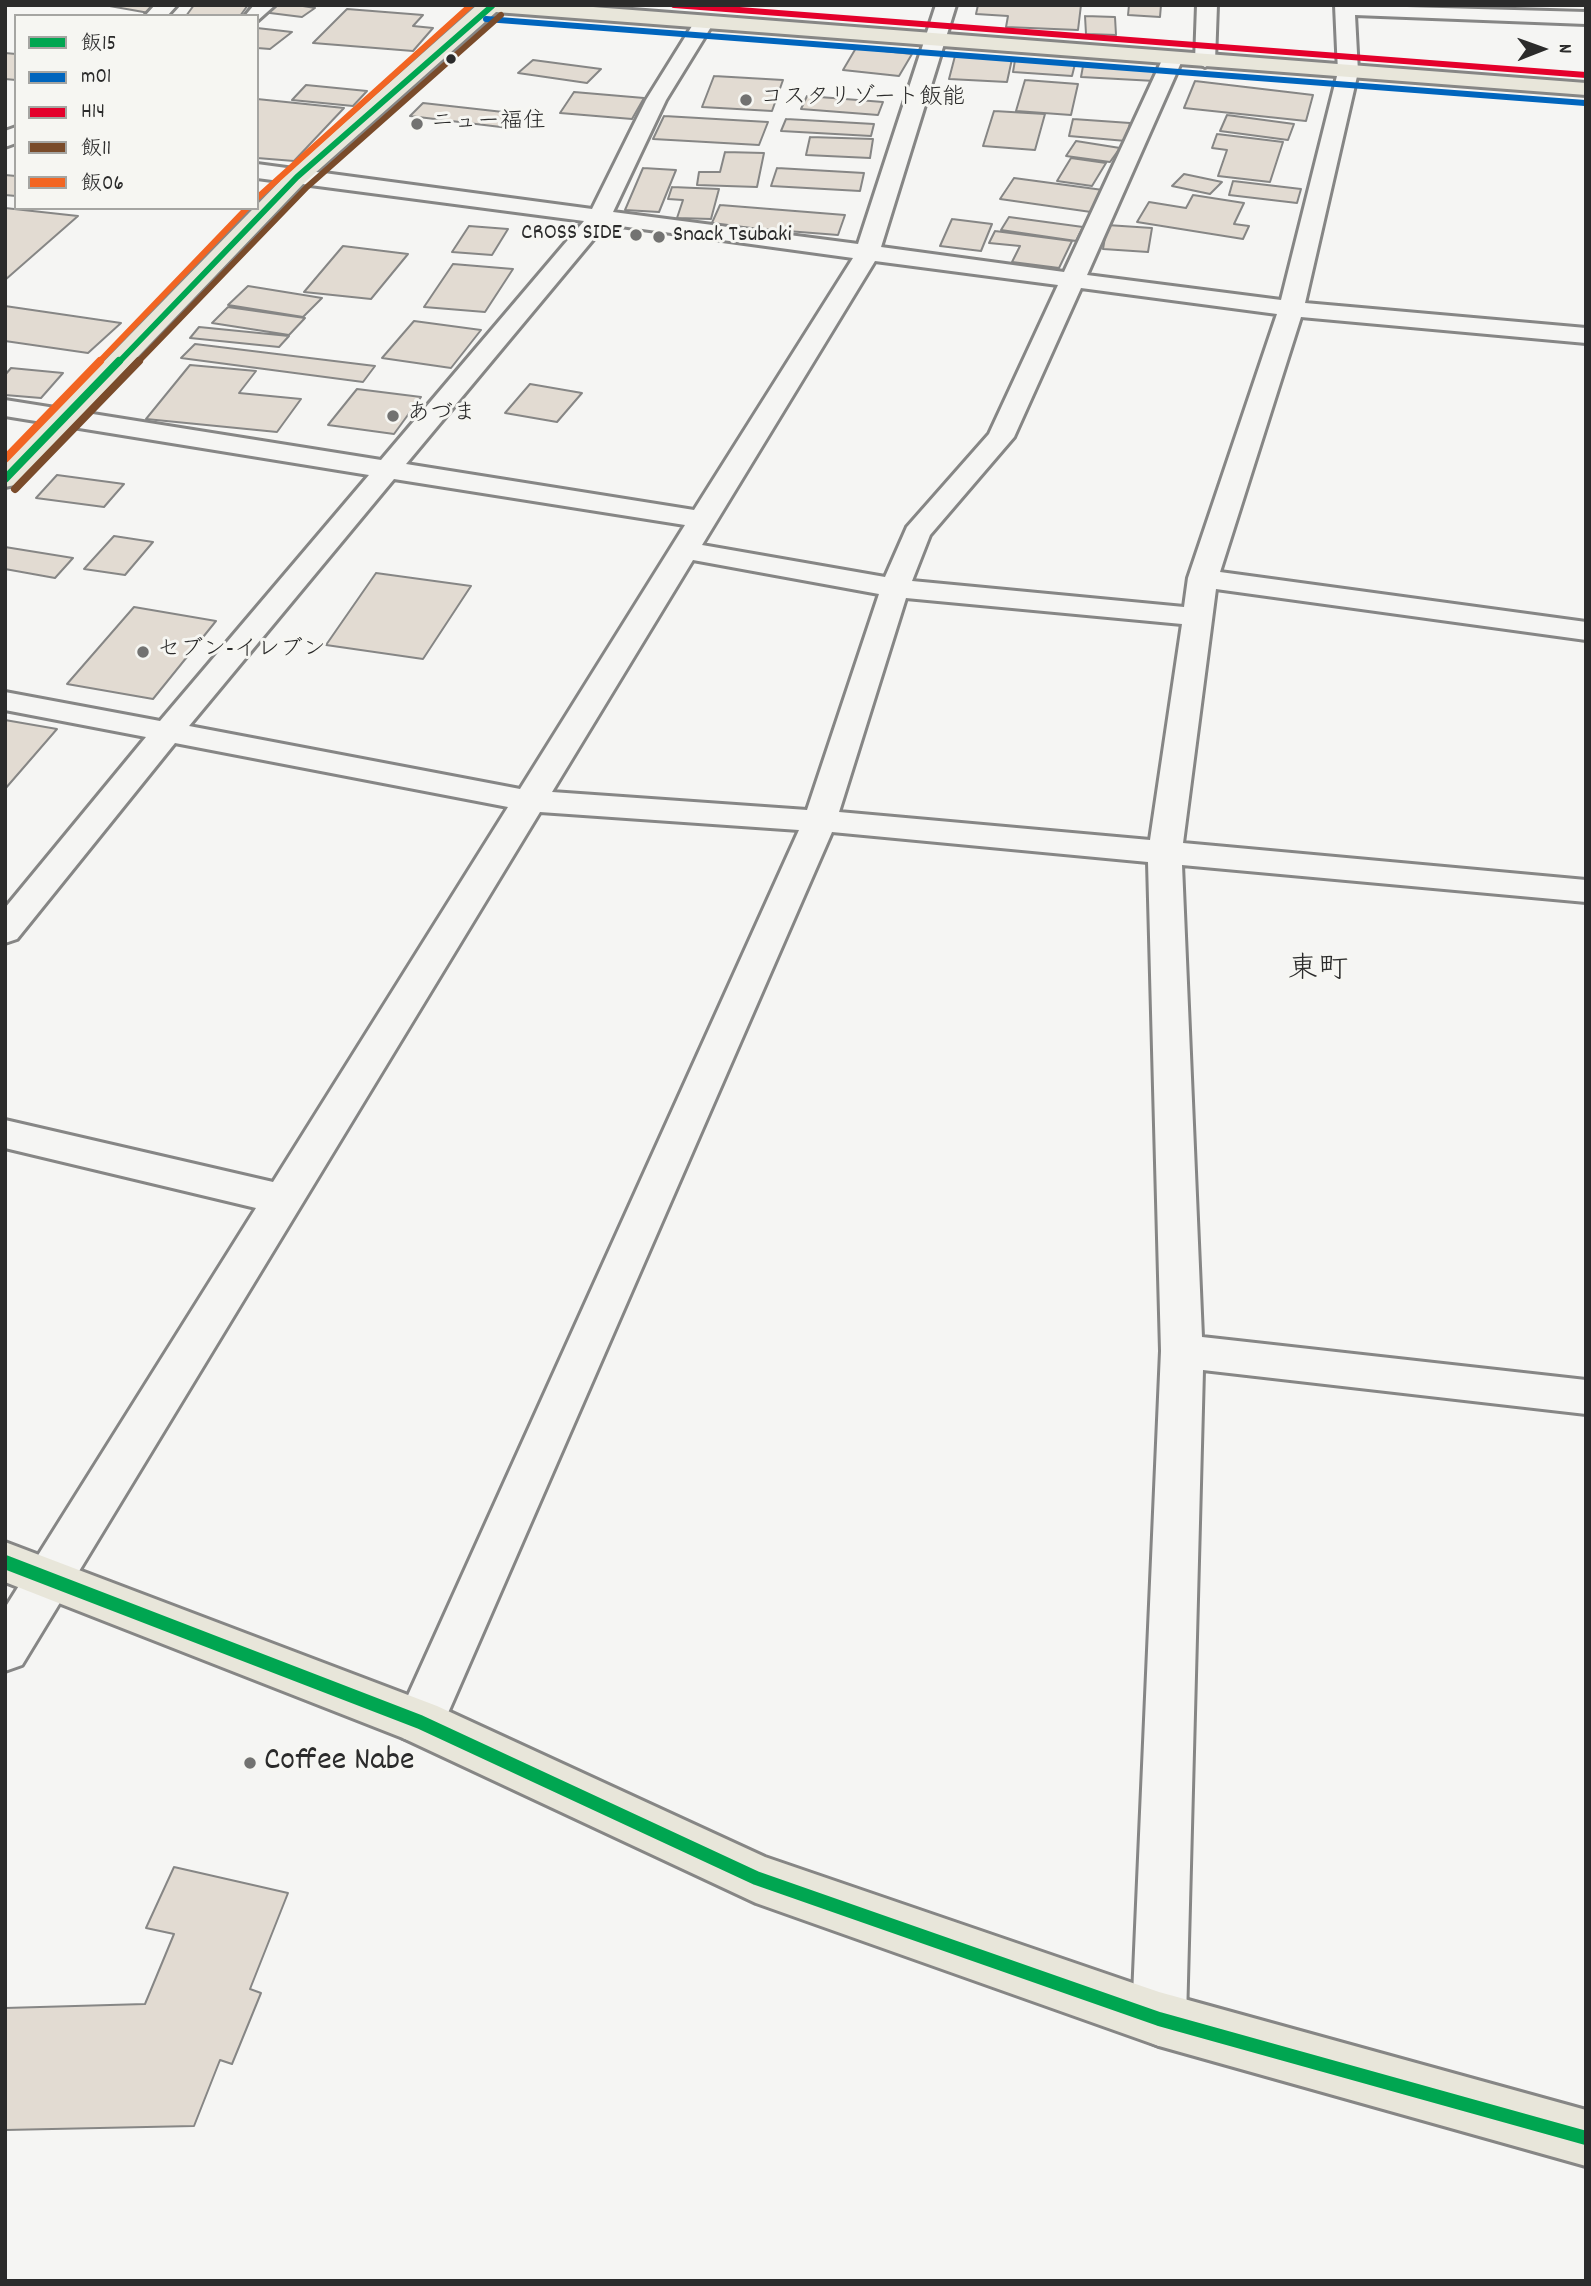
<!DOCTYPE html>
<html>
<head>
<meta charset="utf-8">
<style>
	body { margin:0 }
	#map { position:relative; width:1591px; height:2286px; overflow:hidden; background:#f5f5f3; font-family:Dekko,"Klee One",sans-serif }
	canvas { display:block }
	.frame { position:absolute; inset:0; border:7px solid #2b2b2b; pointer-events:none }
	.legend { position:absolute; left:14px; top:14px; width:245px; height:196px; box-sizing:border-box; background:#f6f6f2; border:2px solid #a5a5a2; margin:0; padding:9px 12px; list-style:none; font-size:21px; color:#2b2b2b }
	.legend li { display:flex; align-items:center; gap:14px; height:35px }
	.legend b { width:35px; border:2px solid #a5a5a2 }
	.north { position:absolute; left:1507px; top:14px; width:70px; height:70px; -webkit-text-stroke:5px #f6f6f2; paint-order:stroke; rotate:89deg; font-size:19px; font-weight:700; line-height:28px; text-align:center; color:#2b2b2b }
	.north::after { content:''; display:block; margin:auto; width:24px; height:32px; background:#2b2b2b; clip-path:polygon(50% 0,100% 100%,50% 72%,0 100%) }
</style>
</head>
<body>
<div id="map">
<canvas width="1591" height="2286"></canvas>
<div class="frame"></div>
<ul class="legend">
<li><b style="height:9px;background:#00a651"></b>飯15</li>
<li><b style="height:9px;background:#0065bd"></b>m01</li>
<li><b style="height:9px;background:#e4002b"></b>H14</li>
<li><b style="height:9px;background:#7a4b2a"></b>飯11</li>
<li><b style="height:9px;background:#f26522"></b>飯06</li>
</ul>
<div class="north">N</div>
</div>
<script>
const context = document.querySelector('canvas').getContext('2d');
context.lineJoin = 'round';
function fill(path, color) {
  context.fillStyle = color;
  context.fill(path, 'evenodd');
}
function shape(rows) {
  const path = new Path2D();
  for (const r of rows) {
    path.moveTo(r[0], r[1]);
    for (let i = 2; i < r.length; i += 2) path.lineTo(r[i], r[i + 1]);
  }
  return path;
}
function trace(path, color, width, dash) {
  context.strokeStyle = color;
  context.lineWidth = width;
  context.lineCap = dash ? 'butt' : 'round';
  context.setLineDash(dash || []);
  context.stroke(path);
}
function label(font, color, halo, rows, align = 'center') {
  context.font = font + ' Dekko,"Klee One",sans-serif';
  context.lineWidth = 6;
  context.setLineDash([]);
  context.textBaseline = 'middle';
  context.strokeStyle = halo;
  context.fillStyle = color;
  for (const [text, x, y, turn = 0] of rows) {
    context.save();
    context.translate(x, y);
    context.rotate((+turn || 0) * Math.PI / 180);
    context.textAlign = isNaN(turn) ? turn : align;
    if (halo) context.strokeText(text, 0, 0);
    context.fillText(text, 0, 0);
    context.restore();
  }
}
const building = shape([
	[104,5,159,5,149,13,104,5],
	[194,5,248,5,240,16,186,16,194,5],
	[272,5,297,5,315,8,302,17,262,12,272,5],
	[978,5,1081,5,1078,30,1006,27,1008,16,976,14,978,5],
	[1129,5,1161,5,1160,17,1128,15,1129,5],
	[347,9,423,15,413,26,433,28,413,51,313,43,347,9],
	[1085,16,1115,17,1116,35,1086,34,1085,16],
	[257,28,292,32,270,49,257,48,257,28],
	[856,48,912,54,899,76,843,70,856,48],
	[5,53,16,54,16,80,5,79,5,53],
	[955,56,1012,59,1007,82,949,79,955,56],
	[533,60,601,69,587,83,518,73,533,60],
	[1015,60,1075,64,1072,76,1013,72,1015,60],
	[1083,66,1155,70,1155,81,1081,77,1083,66],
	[714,76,783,80,772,111,702,107,714,76],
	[1025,80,1078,84,1071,115,1016,111,1025,80],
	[1195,81,1313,95,1306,121,1184,108,1195,81],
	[306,85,367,91,353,106,292,100,306,85],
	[574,92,644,98,632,119,560,113,574,92],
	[807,96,883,102,878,115,801,109,807,96],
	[257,99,344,108,294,161,257,158,257,99],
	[423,103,521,114,509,128,410,116,423,103],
	[994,111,1045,114,1035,150,983,146,994,111],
	[1227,115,1294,124,1288,140,1220,131,1227,115],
	[664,116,768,122,759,145,653,139,664,116],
	[786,119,874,124,871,136,781,131,786,119],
	[1073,119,1130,123,1126,141,1069,136,1073,119],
	[1217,134,1283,142,1270,182,1218,176,1227,150,1212,148,1217,134],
	[810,137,873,139,870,158,806,155,810,137],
	[1076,141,1120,148,1110,162,1066,156,1076,141],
	[725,152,764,153,757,187,697,185,699,172,720,172,725,152],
	[1071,158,1106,163,1092,186,1057,181,1071,158],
	[643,168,676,170,659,212,625,210,643,168],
	[777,168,864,173,860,191,771,186,777,168],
	[1184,174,1222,182,1210,194,1172,186,1184,174],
	[5,175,16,176,16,196,5,195,5,175],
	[1014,178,1103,190,1091,212,1000,199,1014,178],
	[1233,181,1301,189,1297,203,1229,195,1233,181],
	[672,187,719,189,711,219,677,218,683,200,668,199,672,187],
	[1193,195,1244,203,1234,224,1249,226,1243,239,1137,222,1149,202,1186,208,1193,195],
	[720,205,845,215,838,235,711,225,720,205],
	[5,208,78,216,5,280,5,208],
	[1009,217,1083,227,1076,241,1001,230,1009,217],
	[952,219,992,224,981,251,940,246,952,219],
	[1107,225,1152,228,1148,252,1103,249,1107,225],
	[469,226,508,229,492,255,452,252,469,226],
	[995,231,1072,241,1059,268,1012,262,1020,246,989,243,995,231],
	[343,246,408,254,371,299,304,292,343,246],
	[453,264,513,269,485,312,424,307,453,264],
	[248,286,322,298,303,317,228,305,248,286],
	[5,306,121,323,88,353,5,341,5,306],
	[228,307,305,318,289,335,212,323,228,307],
	[414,321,481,330,451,368,382,358,414,321],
	[199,327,289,336,279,347,190,338,199,327],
	[195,344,375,366,363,382,181,358,195,344],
	[190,365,256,371,239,393,301,399,277,432,146,419,190,365],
	[11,368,63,373,41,398,5,395,5,375,11,368],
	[530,384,582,393,557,422,505,413,530,384],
	[357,389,421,397,394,434,328,425,357,389],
	[57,475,124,484,104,507,36,498,57,475],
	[114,536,153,542,125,575,84,569,114,536],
	[5,547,73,558,55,578,5,569,5,547],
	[376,573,471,586,423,659,326,645,376,573],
	[134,607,216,621,153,699,67,684,134,607],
	[5,720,57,729,5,789,5,720],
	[174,1867,288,1893,250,1989,261,1993,232,2064,220,2060,194,2126,5,2130,5,2008,145,2004,174,1934,146,1928,174,1867]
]);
const minor = shape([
	[155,5,177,5,167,16,145,16,155,5],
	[254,5,275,5,257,21,257,16,245,16,254,5],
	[936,5,956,5,881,247,1064,272,1163,58,1173,52,1183,58,1087,275,1281,300,1338,72,1335,5,1586,12,1586,24,1355,15,1358,72,1305,303,1586,328,1586,343,1301,317,1220,572,1586,622,1586,640,1216,589,1183,843,1586,880,1586,902,1182,865,1202,1337,1586,1380,1586,1414,1203,1370,1186,2019,1178,2038,1159,2046,1140,2038,1132,2019,1161,1351,1148,862,832,832,444,1722,437,1738,420,1744,403,1738,396,1722,799,830,540,812,22,1665,5,1671,5,1608,256,1208,5,1148,5,1120,273,1182,508,807,175,743,17,939,5,943,5,908,146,737,5,710,5,692,160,721,369,475,5,416,5,400,381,460,584,221,257,178,257,164,592,209,646,100,697,18,704,16,714,22,666,100,613,212,858,244,936,5],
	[606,224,853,258,694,510,406,464,606,224],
	[875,261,1058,285,989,434,907,527,885,577,702,545,875,261],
	[1081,288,1277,314,1188,578,1184,607,912,581,930,535,1014,437,1081,288],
	[394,479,685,525,520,789,189,726,394,479],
	[693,560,879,594,807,810,552,792,693,560],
	[906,598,1182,624,1150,840,839,812,906,598],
	[1197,5,1217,5,1215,61,1205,67,1195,61,1197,5],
	[16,127,16,143,5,147,5,131,16,127]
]);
const major = shape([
	[477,5,567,5,1586,83,1586,95,496,12,305,182,15,485,5,487,5,463,289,172,477,5],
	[5,1542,437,1706,765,1857,1159,1992,1586,2110,1586,2166,1159,2046,756,1903,403,1738,5,1582,5,1542]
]);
const bus1Far2 = shape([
	[118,363,297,177,492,6]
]);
const bus1Far1 = shape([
	[5,479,119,361]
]);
const bus1 = shape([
	[5,1562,420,1722,756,1878,1159,2019,1586,2138]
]);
const bus2 = shape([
	[486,19,1585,103]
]);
const bus3 = shape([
	[674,5,1586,75]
]);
const bus4Far1 = shape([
	[137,363,307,187,501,15]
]);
const bus4 = shape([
	[15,489,139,361]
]);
const bus5Far1 = shape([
	[257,198,471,5],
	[98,363,247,208]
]);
const bus5 = shape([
	[5,459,100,361]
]);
const markers = [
	[451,59,6,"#2b2b2b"],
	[746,100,7,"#727271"],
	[417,124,7,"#727271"],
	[636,235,7,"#727271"],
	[659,237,7,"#727271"],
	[393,416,7,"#727271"],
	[143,652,7,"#727271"],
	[250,1763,7,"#727271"]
];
const farPoinames = [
	["コスタリゾート飯能",760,100],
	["ニュー福住",431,124],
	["CROSS SIDE",622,235,"right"],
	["Snack Tsubaki",673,237],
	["あづま",407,416],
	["セブン-イレブン",157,652]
];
const neighbourhoodNames = [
	["東町",1318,973]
];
const nearPoinames = [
	["Coffee Nabe",264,1763]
];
fill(building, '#e2dbd2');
trace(building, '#868685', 2);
trace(minor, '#868685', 6);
trace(major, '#868685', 6);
fill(minor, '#f5f5f3');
fill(major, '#e8e6da');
trace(bus1Far2, '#00a651', 6);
trace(bus1Far1, '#00a651', 8);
trace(bus1, '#00a651', 14);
trace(bus2, '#0065bd', 6);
trace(bus3, '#e4002b', 6);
trace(bus4Far1, '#7a4b2a', 6);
trace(bus4, '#7a4b2a', 8);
trace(bus5Far1, '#f26522', 6);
trace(bus5, '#f26522', 8);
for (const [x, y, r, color] of markers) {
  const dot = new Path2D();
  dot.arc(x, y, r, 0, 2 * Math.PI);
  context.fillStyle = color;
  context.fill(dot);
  trace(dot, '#f6f6f2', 2.5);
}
label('23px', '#2b2b2b', '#f6f6f2', farPoinames, 'left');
label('30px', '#2b2b2b', '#f6f6f2', neighbourhoodNames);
label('33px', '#2b2b2b', '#f6f6f2', nearPoinames, 'left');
</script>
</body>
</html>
